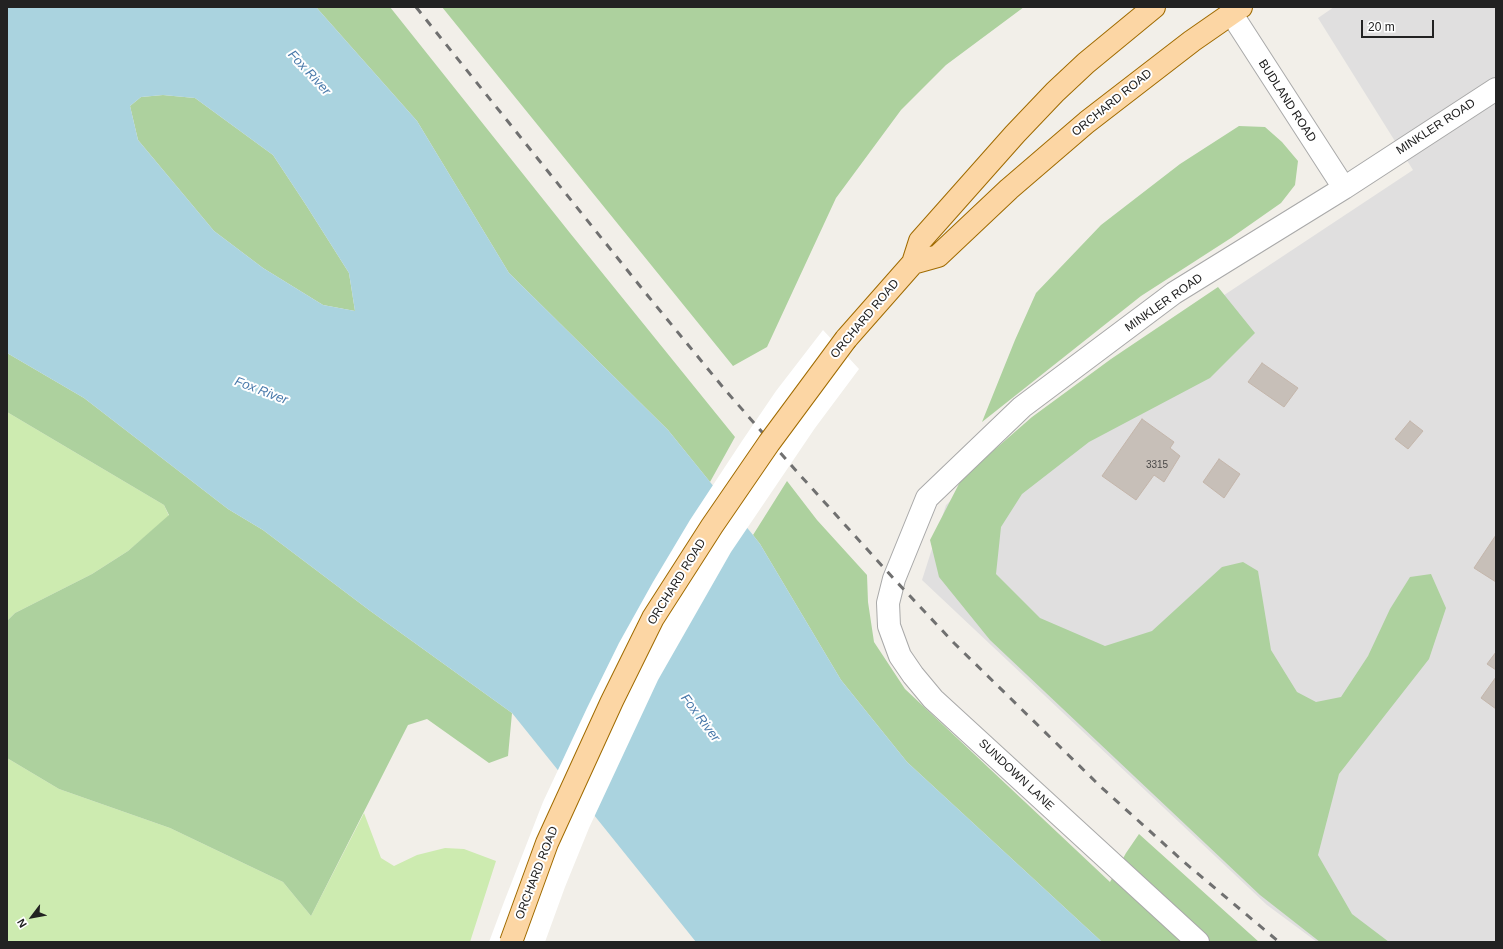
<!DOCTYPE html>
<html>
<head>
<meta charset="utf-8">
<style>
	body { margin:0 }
	#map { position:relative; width:1503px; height:949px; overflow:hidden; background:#f2efe9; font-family:Arial,sans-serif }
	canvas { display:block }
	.frame { position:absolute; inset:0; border:8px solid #222; pointer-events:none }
	.north { position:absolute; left:12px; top:897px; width:40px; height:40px; -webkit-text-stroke:3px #fff; paint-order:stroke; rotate:238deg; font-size:11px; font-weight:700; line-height:16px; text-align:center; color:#222 }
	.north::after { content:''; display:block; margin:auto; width:14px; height:18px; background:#222; clip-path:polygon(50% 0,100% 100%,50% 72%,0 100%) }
	.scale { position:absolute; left:1361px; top:20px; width:73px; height:18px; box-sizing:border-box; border:2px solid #222; border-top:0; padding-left:5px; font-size:12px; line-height:14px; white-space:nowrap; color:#222; -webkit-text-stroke:3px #fff; paint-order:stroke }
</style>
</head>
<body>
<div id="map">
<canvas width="1503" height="949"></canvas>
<div class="frame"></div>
<div class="north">N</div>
<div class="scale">20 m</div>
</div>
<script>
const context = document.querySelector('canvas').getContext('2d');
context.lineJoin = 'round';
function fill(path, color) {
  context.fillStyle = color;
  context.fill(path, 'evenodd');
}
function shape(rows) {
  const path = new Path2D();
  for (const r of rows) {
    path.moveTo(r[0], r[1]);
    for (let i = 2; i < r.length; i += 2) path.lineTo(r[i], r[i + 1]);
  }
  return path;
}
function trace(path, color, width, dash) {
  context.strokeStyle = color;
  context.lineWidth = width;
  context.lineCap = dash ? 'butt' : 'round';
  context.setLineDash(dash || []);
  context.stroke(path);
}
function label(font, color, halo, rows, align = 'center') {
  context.font = font + ' Arial,sans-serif';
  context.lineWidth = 4;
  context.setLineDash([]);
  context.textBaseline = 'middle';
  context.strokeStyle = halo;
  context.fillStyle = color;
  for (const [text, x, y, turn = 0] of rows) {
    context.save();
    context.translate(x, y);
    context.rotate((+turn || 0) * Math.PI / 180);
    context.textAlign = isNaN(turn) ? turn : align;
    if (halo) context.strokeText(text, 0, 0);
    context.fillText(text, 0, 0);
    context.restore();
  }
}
const residential = shape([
	[1334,7,1496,7,1496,942,1317,942,1267,905,922,580,946,505,1040,417,1413,170,1318,18]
]);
const grass = shape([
	[7,412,164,505,169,516,128,551,92,574,15,613,7,621],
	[7,758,59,789,170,828,283,882,311,916,364,813,381,858,394,866,417,855,445,848,464,849,496,861,470,942,7,942]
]);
const forest = shape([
	[316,7,390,7,570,233,735,437,710,482,668,430,509,273,417,121],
	[442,7,1024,7,946,65,901,110,836,198,767,347,733,366],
	[163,95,195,98,273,155,306,205,349,273,355,311,323,305,263,268,214,231,138,140,130,106,141,97],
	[1239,126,1265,127,1282,142,1298,161,1295,185,1281,203,1231,238,1141,296,982,422,1015,340,1036,293,1101,225,1180,164],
	[1218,287,1255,333,1210,378,1089,442,1022,494,1001,527,996,574,1040,618,1105,646,1152,631,1222,567,1243,562,1258,571,1271,650,1297,692,1316,702,1341,697,1368,656,1390,609,1410,577,1431,574,1446,608,1429,659,1339,774,1318,855,1352,914,1389,942,1320,942,1260,895,990,640,939,577,930,540,962,478,1032,417,1111,359],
	[7,353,84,398,228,509,263,530,369,610,512,713,508,756,489,763,427,719,408,725,311,916,283,882,170,828,59,789,7,758,7,621,15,613,92,574,128,551,169,515,164,505,7,412],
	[787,481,817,520,867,575,868,602,874,642,905,689,1110,882,1126,853,1139,834,1259,942,1102,942,907,762,841,680,760,544,753,535]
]);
const water = shape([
	[7,7,316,7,417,121,509,273,668,430,753,535,760,544,841,680,907,762,1102,942,696,942,512,713,369,610,263,530,228,509,84,398,7,353],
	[163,95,195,98,273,155,306,205,349,273,355,311,323,305,263,268,214,231,138,140,130,106,141,97]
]);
const pier = shape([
	[823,330,859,369,815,428,731,552,658,680,589,828,565,887,545,942,489,942,504,902,543,802,587,708,619,643,653,582,690,520,742,441,776,391]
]);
const building = shape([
	[1262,363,1298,388,1284,407,1248,382,1262,363],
	[1142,419,1174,442,1170,448,1180,456,1164,482,1154,475,1136,500,1102,476,1142,419],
	[1410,421,1423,431,1408,449,1395,439,1410,421],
	[1219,459,1240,474,1224,498,1203,482,1219,459],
	[1496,535,1496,582,1474,568,1496,535],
	[1496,652,1496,670,1487,664,1496,652],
	[1496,677,1496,709,1481,698,1496,677]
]);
const street = shape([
	[1231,13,1344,188],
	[1198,942,933,699,913,675,900,656,889,626,888,603,894,579,927,498,1022,407,1174,293,1344,188,1496,89]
]);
const primary = shape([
	[913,263,938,256,1009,189,1087,122,1192,41,1241,7],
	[846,339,913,263,920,241,1015,134,1055,92,1086,63,1154,7]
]);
const rail = shape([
	[416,7,648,296,726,391,799,474,894,579,954,643,1101,787,1184,862,1279,942]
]);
const primaryBridge = shape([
	[511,942,547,843,612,701,653,618,712,526,769,443,846,339]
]);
const numberNames = [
	["3315",1157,465]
];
const streetNames = [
	["BUDLAND ROAD",1287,101,57],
	["ORCHARD ROAD",1112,103,-39],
	["MINKLER ROAD",1436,127,-33],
	["MINKLER ROAD",1164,303,-35],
	["ORCHARD ROAD",865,319,-50],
	["ORCHARD ROAD",677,582,-58],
	["SUNDOWN LANE",1016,775,43],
	["ORCHARD ROAD",537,873,-69]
];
const waterNames = [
	["Fox River",309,73,47],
	["Fox River",261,391,21],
	["Fox River",700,718,53]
];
fill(residential, '#e0dfdf');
fill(grass, '#cdebb0');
fill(forest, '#add19e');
fill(water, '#aad3df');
fill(pier, '#fff');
fill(building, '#c7bfb8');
trace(building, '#c4b6ab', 1);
trace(street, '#a9a9a9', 24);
trace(primary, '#a06b00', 24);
trace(street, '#fff', 22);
trace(primary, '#fcd6a4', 22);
trace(rail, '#707070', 3, [8, 8]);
trace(primaryBridge, '#a06b00', 24, []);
trace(primaryBridge, '#fcd6a4', 22);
label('10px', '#4b4948', null, numberNames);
label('12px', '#222', '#fff', streetNames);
label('italic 13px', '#4a7aab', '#fff', waterNames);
</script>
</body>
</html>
